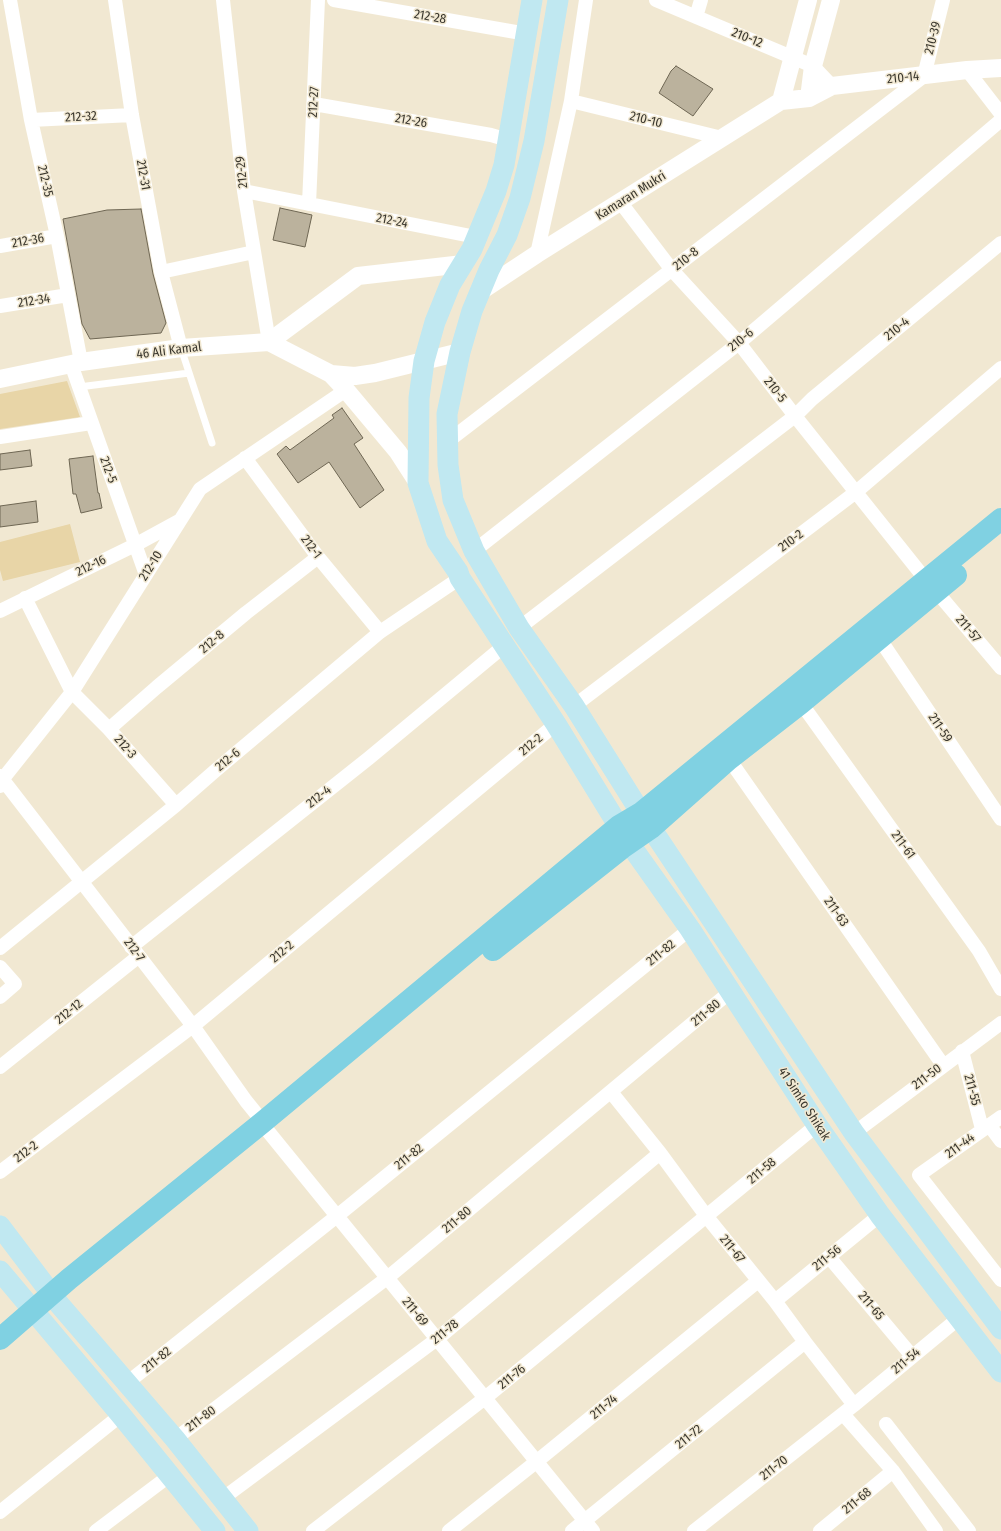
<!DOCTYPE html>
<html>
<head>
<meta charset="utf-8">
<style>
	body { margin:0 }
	canvas { display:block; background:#f1e8d2 }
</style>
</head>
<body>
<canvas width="1001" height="1531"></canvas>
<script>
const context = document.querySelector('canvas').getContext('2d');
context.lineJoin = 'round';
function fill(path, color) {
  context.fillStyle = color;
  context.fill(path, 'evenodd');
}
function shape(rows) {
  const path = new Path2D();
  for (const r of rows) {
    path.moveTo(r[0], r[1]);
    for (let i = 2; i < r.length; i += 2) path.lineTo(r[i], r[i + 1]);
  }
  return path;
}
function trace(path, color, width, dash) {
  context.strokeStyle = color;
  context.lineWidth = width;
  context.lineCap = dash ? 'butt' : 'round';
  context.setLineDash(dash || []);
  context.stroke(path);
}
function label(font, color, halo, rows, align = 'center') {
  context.font = font + ' "Fira Sans Condensed",sans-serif';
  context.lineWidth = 3;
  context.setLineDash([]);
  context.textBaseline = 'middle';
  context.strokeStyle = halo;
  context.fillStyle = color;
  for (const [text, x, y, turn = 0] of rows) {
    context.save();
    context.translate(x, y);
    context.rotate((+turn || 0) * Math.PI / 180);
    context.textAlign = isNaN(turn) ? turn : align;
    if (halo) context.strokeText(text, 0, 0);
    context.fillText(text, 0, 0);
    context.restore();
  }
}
const green = shape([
	[67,381,80,417,0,429,0,394],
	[70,524,80,562,3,581,0,570,0,542]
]);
const building = shape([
	[676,66,713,89,693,116,659,93,671,71,676,66],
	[280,208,312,215,305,247,273,240,280,208],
	[141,209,153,274,166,323,161,333,90,339,82,324,63,219,107,210,141,209],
	[342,408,363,438,354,444,384,490,360,508,329,462,298,483,277,454,286,446,290,450,334,418,332,415,342,408],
	[30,450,32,466,0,470,0,454,30,450],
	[93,456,98,493,99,493,102,508,81,513,76,494,73,494,69,459,93,456],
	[36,501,38,522,0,527,0,506,36,501]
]);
const service = shape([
	[181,348,212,443],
	[79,387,189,373]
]);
const minor = shape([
	[10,0,31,120,57,236,81,362],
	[115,0,132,115,161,272,181,348],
	[223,0,244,191,269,342],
	[334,0,527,34],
	[656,0,813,66,832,86],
	[696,17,701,0],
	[967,70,1001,114],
	[571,101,722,138],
	[314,104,491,135,508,140],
	[31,120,132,115],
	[244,191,476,237],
	[621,203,672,270,739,343,795,416,926,580],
	[309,204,318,0],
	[0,246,57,236],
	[537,254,571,101,586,0],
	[161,272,254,252],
	[0,306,68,295],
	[71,364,146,575],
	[0,437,91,423],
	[447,442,924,76,943,0],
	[245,458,318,557,380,632],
	[474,551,739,343,1001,120],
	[936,591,1001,668],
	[25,598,72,692,109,729,176,805],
	[0,611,135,545,179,521],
	[519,628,795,416,812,399,1001,243],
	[879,638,1001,819],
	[801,703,979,951,1001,989],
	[574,706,856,492,1001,368],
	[109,729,157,687,246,613,318,557],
	[729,759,943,1065],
	[0,776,193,1026,246,1101,263,1122],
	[0,786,2,780,72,692,200,489,346,390],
	[131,947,369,758,504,646],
	[0,948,176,805,216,770,380,632,460,578],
	[0,967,15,984,0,997],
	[962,1051,982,1129],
	[0,1067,139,956],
	[611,1092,660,1153,707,1217,775,1301,805,1342,854,1405],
	[1001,1117,919,1175,1001,1280],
	[989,1125,1001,1141],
	[267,1130,593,1531],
	[854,1133,1001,1023],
	[0,1172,193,1026,556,724],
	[829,1257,912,1356],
	[775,1301,880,1215],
	[127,1383,337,1216,690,929],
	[843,1414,893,1471,936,1531],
	[886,1424,969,1531],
	[175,1439,387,1278,731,991],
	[222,1499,437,1339,660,1153],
	[0,1512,121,1415],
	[96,1531,169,1476],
	[313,1531,485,1398,817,1125],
	[449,1531,536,1462,758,1281],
	[572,1531,805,1342],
	[694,1531,854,1405,959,1318],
	[820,1531,893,1471]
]);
const tertiary = shape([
	[809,98,813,66,831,0],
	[781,101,808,0],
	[481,291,537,254,781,101,809,98,832,86,967,70,1001,68],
	[269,342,358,276,463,264],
	[331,374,346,390,398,452,418,483],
	[0,379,81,362,181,348,269,342,331,374,355,376,375,373,460,352]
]);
const secondary = shape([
	[532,0,504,165,496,191,472,249,450,285,435,322,424,361,419,398,418,483,437,541,458,572,460,578,556,724,629,843,690,929,817,1125,880,1215,1001,1372],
	[558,0,534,141,520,198,507,235,489,270,472,311,460,352,447,414,448,465,453,500,474,551,519,628,574,706,641,813,854,1133,1001,1329],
	[0,1226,59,1304,175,1439,248,1531],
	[0,1271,121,1415,215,1531]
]);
const primary = shape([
	[493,950,622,848,651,828,729,759,801,703,956,575],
	[0,1339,69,1279,263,1122,619,826,641,813,1001,519]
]);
const streetNames = [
	["212-28",430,17,10],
	["210-12",747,38,22],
	["210-39",933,38,-76],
	["210-14",903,78,-6],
	["212-27",314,102,-87],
	["212-32",81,117,-3],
	["210-10",646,120,14],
	["212-26",411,121,10],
	["212-29",242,172,-96],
	["212-31",143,175,80],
	["212-35",45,181,77],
	["Kamaran Mukri",631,196,-32],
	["212-24",392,221,11],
	["212-36",28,241,-10],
	["210-8",686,259,-38],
	["212-34",34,301,-9],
	["210-4",897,329,-39],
	["210-6",741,340,-39],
	["46 Ali Kamal",169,351,-7],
	["210-5",775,390,52],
	["212-5",108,470,70],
	["210-2",791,541,-37],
	["212-1",311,547,53],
	["212-16",91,566,-26],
	["212-10",151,566,-58],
	["211-57",968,629,50],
	["212-8",212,642,-40],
	["211-59",940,728,56],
	["212-2",531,745,-40],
	["212-3",125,747,49],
	["212-6",228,760,-40],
	["212-4",319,797,-38],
	["211-61",903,845,54],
	["211-63",836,912,55],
	["212-7",134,950,53],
	["212-2",282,952,-40],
	["211-82",661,953,-39],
	["212-12",69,1012,-39],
	["211-80",706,1013,-40],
	["211-50",927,1077,-37],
	["211-55",972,1090,75],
	["41 Simko Shikak",804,1104,57],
	["211-44",960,1146,-36],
	["212-2",26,1152,-37],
	["211-82",409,1157,-39],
	["211-58",762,1171,-40],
	["211-80",457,1220,-40],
	["211-67",732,1249,51],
	["211-56",827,1258,-39],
	["211-65",871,1306,50],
	["211-69",415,1312,51],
	["211-78",445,1332,-39],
	["211-82",157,1360,-39],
	["211-54",906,1361,-40],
	["211-76",512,1377,-39],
	["211-74",604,1407,-39],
	["211-80",201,1419,-37],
	["211-72",689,1437,-39],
	["211-70",774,1468,-38],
	["211-68",857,1501,-39]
];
fill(green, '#e8d5a7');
fill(building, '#bbb29d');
trace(building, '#6f6754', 1);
trace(service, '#fff', 7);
trace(minor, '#fff', 14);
trace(tertiary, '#fff', 18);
trace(secondary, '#c0e8f1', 21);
trace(primary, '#80d1e2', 22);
label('13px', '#3a372e', '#f1e8d2', streetNames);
</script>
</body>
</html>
